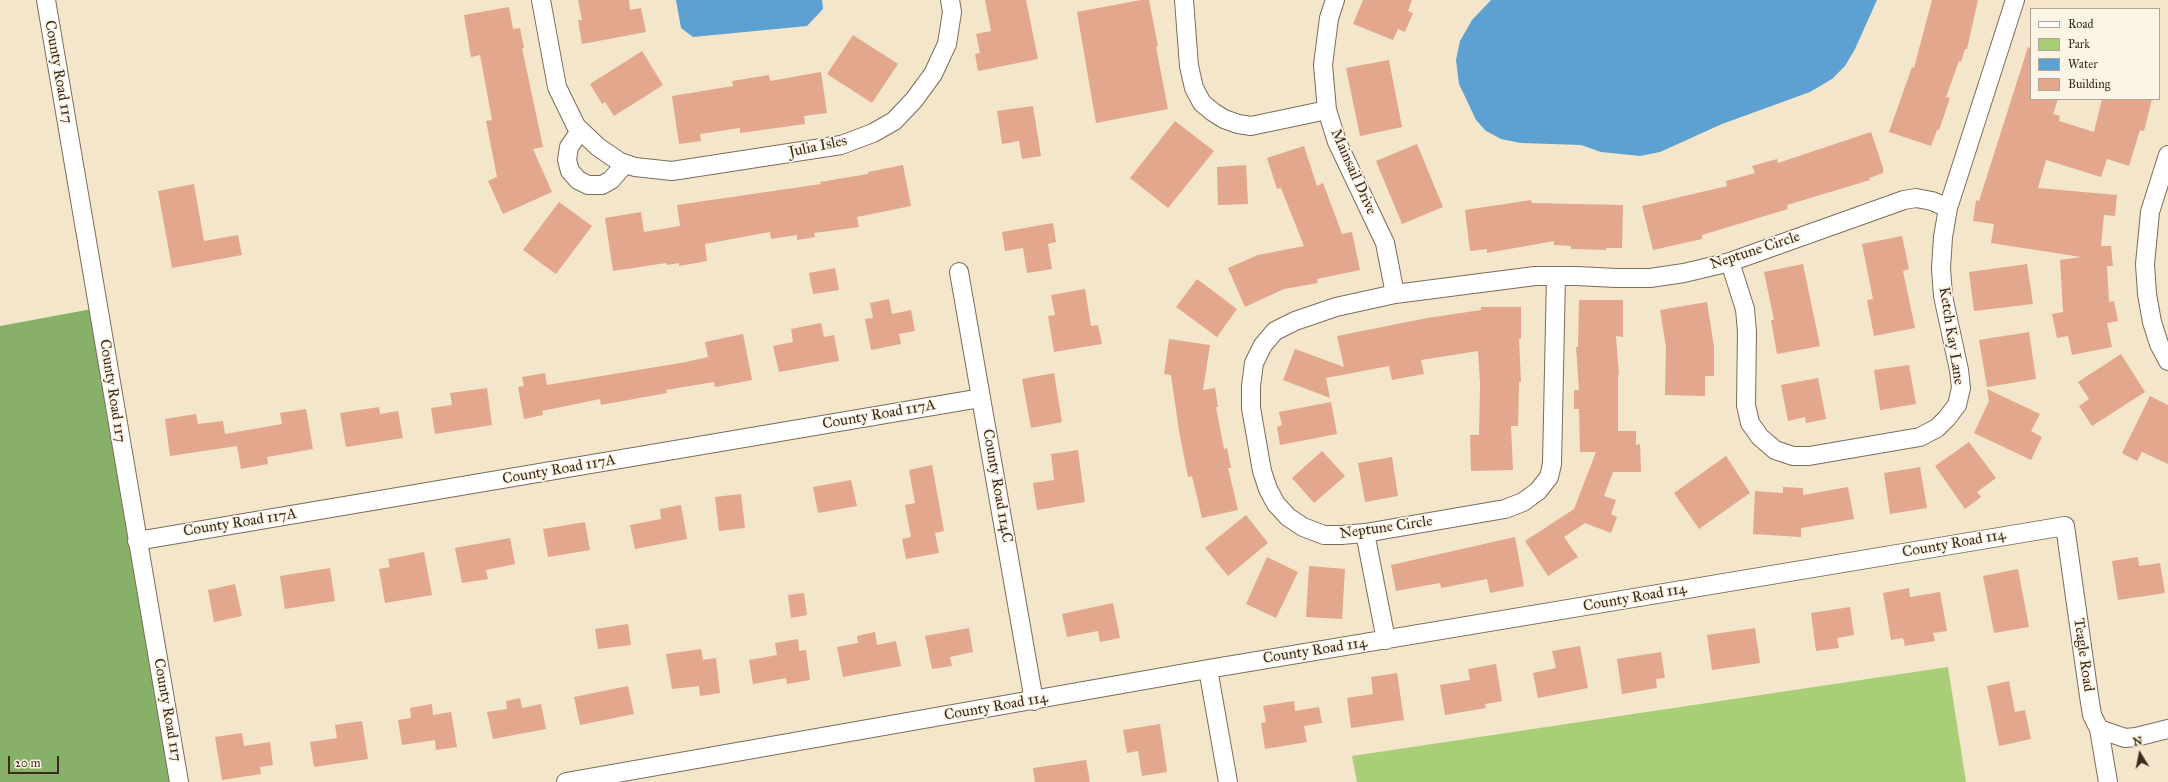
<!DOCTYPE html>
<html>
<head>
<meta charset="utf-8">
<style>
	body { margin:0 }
	#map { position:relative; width:2168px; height:782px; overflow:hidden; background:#f4e6cb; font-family:"IM FELL Great Primer",serif }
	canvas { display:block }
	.legend { position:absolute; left:2030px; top:8px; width:130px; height:92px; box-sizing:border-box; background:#fcf5e5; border:1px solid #afa495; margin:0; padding:5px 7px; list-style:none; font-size:12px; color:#3b2a1e }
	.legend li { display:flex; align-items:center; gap:8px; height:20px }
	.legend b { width:20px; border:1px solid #afa495 }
	.north { position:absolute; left:2120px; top:734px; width:40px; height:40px; -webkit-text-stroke:3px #fcf5e5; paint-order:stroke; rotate:350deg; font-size:11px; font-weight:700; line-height:16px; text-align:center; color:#3b2a1e }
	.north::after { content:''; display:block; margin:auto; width:14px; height:18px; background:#3b2a1e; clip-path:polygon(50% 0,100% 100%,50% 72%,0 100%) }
	.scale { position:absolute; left:8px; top:756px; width:51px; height:18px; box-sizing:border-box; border:2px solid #3b2a1e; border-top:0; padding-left:5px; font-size:12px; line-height:14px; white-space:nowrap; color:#3b2a1e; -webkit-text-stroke:3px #fcf5e5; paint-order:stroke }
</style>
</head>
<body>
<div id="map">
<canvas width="2168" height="782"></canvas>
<ul class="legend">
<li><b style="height:5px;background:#fff"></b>Road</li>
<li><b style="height:11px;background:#aace77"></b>Park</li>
<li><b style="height:11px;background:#5ca1d1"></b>Water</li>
<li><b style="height:11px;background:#e2a78d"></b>Building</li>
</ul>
<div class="north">N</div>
<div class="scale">20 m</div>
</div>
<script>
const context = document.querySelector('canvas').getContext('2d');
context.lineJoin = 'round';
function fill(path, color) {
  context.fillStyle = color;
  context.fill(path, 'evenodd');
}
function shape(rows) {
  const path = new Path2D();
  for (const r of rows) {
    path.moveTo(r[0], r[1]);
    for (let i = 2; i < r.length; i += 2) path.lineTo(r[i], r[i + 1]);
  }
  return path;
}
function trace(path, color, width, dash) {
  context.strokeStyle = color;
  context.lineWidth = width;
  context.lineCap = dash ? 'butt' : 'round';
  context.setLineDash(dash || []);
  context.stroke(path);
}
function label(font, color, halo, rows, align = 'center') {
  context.font = font + ' "IM FELL Great Primer",serif';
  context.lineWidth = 3.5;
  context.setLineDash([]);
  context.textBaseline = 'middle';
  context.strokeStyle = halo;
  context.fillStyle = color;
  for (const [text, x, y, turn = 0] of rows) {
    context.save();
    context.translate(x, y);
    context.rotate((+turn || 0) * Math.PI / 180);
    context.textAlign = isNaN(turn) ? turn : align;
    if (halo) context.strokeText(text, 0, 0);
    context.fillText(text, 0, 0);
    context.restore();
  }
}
const green = shape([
	[1948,667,1966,782,1357,782,1352,756]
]);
const forest = shape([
	[92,309,174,782,0,782,0,326]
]);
const water = shape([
	[676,0,822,0,823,9,807,26,693,37,681,28],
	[1491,0,1877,0,1855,49,1845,66,1832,79,1810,92,1722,124,1660,152,1640,156,1601,152,1581,145,1521,143,1501,139,1486,131,1476,120,1459,84,1456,60,1460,41,1472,20]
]);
const building = shape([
	[578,0,629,0,630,10,641,8,646,32,582,44,578,20,582,20],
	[985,0,1026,0,1038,59,978,71,975,54,980,53,976,34,991,31],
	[1141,0,1149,0,1158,46,1156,47,1168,109,1096,123,1077,12],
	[1363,0,1412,0,1408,11,1413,13,1405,32,1398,29,1393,40,1353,24],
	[1932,0,1978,0,1967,49,1965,49,1961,62,1959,61,1946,97,1950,98,1939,130,1937,130,1931,146,1889,132,1912,67,1914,68],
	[509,7,513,29,520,28,524,48,522,48,543,147,533,149,552,192,503,214,488,181,497,177,486,121,492,120,480,55,471,57,464,15],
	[853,35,898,64,872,103,827,74],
	[2028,47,2031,48,2031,99,2058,99,2053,114,2060,116,2059,121,2094,132,2102,99,2152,99,2144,131,2140,130,2129,166,2107,159,2101,177,2046,160,2038,188,2117,195,2115,216,2104,215,2101,246,2111,246,2113,266,2107,266,2109,302,2114,301,2118,321,2107,323,2112,347,2072,355,2068,336,2057,338,2052,314,2063,312,2060,260,2081,257,1991,243,1994,224,1973,221,1976,200,1979,201],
	[642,51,663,85,614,116,605,102,602,104,590,84],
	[1389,60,1402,127,1360,136,1346,68],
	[821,72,827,113,804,116,805,124,740,133,740,128,700,134,701,141,679,144,672,96,733,86,732,81,769,75,770,81],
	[1033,106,1041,156,1022,159,1019,141,1002,144,997,111],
	[1175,121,1214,151,1168,208,1130,178],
	[1871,132,1883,168,1883,173,1869,178,1870,180,1787,205,1788,209,1702,235,1702,239,1653,250,1642,206,1727,186,1726,181,1755,173,1752,166,1777,159,1778,163],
	[1417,144,1443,207,1402,224,1376,161],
	[1304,146,1317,186,1323,183,1342,234,1352,232,1360,270,1317,279,1318,283,1284,289,1245,307,1228,268,1258,255,1304,246,1281,188,1277,189,1267,158],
	[903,165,911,206,857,217,859,227,814,233,815,237,797,240,797,235,771,239,770,232,705,244,707,261,679,266,679,263,667,265,666,263,613,271,605,218,641,212,644,232,680,226,677,205,821,184,820,182,868,174,868,172],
	[1246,165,1248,204,1218,205,1217,167],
	[194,184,204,241,238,235,242,255,172,268,158,191],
	[1531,200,1532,203,1623,205,1622,248,1606,248,1606,250,1571,249,1571,246,1554,245,1554,241,1487,253,1487,249,1470,251,1465,210],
	[559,202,592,226,556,274,523,250],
	[1053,223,1056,242,1048,244,1052,269,1027,273,1023,248,1005,251,1002,232],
	[1902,236,1909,269,1903,271,1915,328,1874,336,1867,300,1873,299,1862,244],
	[1803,264,1820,346,1777,354,1771,320,1774,320,1764,272],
	[2027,264,2033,304,1974,311,1969,272],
	[835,268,839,290,813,294,809,273],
	[1197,279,1237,309,1217,337,1176,307],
	[1085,289,1091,326,1098,325,1102,344,1054,352,1048,316,1055,315,1051,295],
	[889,299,892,314,911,310,915,331,899,334,901,344,871,350,865,319,873,318,870,303],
	[1579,300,1623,300,1623,337,1616,336,1619,375,1618,375,1618,431,1636,431,1636,445,1640,444,1641,472,1613,472,1604,496,1616,500,1611,514,1617,517,1611,533,1585,523,1564,537,1578,557,1548,576,1525,541,1574,509,1596,452,1580,452,1579,409,1574,409,1574,390,1579,390,1576,347,1578,347],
	[1707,302,1714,347,1714,376,1705,376,1705,396,1665,395,1666,347,1660,310],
	[1481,307,1521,307,1521,339,1519,339,1521,382,1519,382,1518,426,1511,426,1513,470,1471,471,1470,435,1479,435,1480,384,1478,351,1421,360,1424,374,1392,380,1389,366,1326,378,1330,398,1283,380,1295,349,1344,367,1337,336,1427,318,1481,310],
	[821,323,824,337,834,335,839,361,779,372,773,346,793,342,791,329],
	[2029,332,2036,379,1987,387,1979,340],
	[743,334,752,380,715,387,714,382,666,390,667,393,601,405,600,399,542,411,543,415,524,419,518,387,524,386,522,377,545,373,547,385,686,362,708,357,705,342],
	[1169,339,1210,345,1203,390,1215,388,1218,407,1216,407,1224,449,1227,448,1231,468,1228,468,1238,510,1202,518,1192,476,1188,477,1179,431,1171,375,1164,374],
	[2121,354,2145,392,2092,426,2079,406,2089,399,2078,382],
	[1909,365,1916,404,1880,410,1874,370],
	[1054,373,1062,422,1031,428,1022,379],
	[1818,378,1826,419,1806,423,1805,417,1788,421,1781,385],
	[487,388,492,425,435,434,431,408,452,405,450,393],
	[1987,389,2040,414,2031,431,2042,437,2031,460,1974,433,1989,401],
	[2150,396,2168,405,2168,464,2142,452,2137,461,2122,453],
	[1331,402,1337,434,1280,445,1277,427,1282,425,1279,412],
	[379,407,380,414,398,411,403,438,346,447,340,413],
	[306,409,313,449,267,457,268,464,241,469,237,446,170,456,165,419,196,414,198,424,223,421,225,434,282,424,280,413],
	[1969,442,1996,478,1977,492,1981,497,1965,509,1935,466],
	[1078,450,1085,502,1037,510,1033,483,1054,480,1051,454],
	[1322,451,1345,476,1314,503,1292,478],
	[1726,456,1750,493,1699,529,1674,493],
	[1392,457,1398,496,1365,502,1358,463],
	[932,465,944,531,935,533,939,553,906,559,902,539,911,537,905,505,915,503,909,470],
	[1920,467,1927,508,1890,514,1884,473],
	[851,480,857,506,818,513,813,487],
	[1783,487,1803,488,1803,495,1848,487,1854,519,1801,528,1801,537,1753,534,1755,491,1783,493],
	[741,494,745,528,719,531,715,497],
	[681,505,687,539,635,549,630,525,661,519,660,509],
	[1246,515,1268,543,1228,576,1205,548],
	[585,522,590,550,548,557,543,529],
	[1515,537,1524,586,1490,593,1487,579,1441,588,1440,583,1396,591,1391,565],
	[510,538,515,564,486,570,488,579,462,583,455,548],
	[424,552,432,595,385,603,379,569,390,567,388,559],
	[1267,557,1298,572,1276,618,1246,604],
	[2138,557,2139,566,2160,563,2165,593,2118,600,2112,561],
	[1309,566,1345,569,1342,619,1306,617],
	[330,568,335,601,285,609,280,576],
	[2018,569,2029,627,1994,633,1983,576],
	[235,584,242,616,214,622,208,590],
	[1909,588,1910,597,1940,592,1947,631,1933,633,1935,641,1905,646,1903,638,1891,640,1883,593],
	[804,593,807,615,791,618,788,595],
	[1113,603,1120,638,1100,642,1098,631,1067,637,1062,614],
	[1850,607,1854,635,1837,638,1839,648,1816,651,1811,613],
	[628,624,631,645,598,649,595,629],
	[969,628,973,652,950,657,952,666,932,669,925,636],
	[1755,628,1760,663,1712,670,1707,635],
	[875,632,877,645,896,641,901,666,843,677,837,647,858,643,857,636],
	[798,639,799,651,806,650,810,680,787,684,786,678,753,684,749,660,777,655,775,643],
	[1580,646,1588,688,1538,698,1533,673,1556,668,1552,651],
	[701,649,703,660,716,658,720,693,700,696,699,686,672,689,666,654],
	[1661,652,1665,678,1656,679,1657,688,1622,694,1617,659],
	[1496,664,1502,701,1485,704,1486,708,1445,715,1440,685,1470,680,1468,669],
	[1397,673,1404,720,1351,728,1347,698,1373,694,1371,677],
	[2009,681,2015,712,2025,710,2031,739,1999,746,1987,686],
	[628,686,634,714,580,725,574,697],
	[520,698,522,708,541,704,546,729,493,739,487,712,507,709,506,701],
	[1294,701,1295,711,1319,707,1322,723,1304,726,1307,742,1265,749,1261,723,1266,722,1263,706],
	[432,704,433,715,451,712,457,747,436,750,435,740,402,745,398,720,411,718,410,708],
	[362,721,368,759,314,767,310,742,337,738,335,725],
	[1160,724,1167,772,1142,776,1138,751,1127,753,1123,730],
	[242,733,244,746,270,742,273,765,260,767,261,774,222,780,215,737],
	[1086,760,1090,782,1035,782,1033,768]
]);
const minor = shape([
	[46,0,179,782],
	[541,0,557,87,576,126,598,147,620,162,635,167,672,171,841,145,873,133,894,121,914,100,933,74,947,44,952,12,950,0],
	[1184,0,1189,66,1194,88,1202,103,1213,112,1224,119,1238,124,1251,126,1327,110],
	[1335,0,1329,18,1323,65,1327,110,1337,142,1385,243,1395,294],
	[580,131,569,147,567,160,570,171,578,180,588,185,602,185,611,180,625,164],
	[2168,155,2150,212,2145,264,2147,294,2152,322,2159,344,2168,361],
	[1730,262,1745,309,1747,332,1746,405,1750,423,1760,437,1775,450,1793,456,1809,456,1920,437,1937,428,1947,418,1957,405,1961,388,1959,370,1943,296,1941,268,1943,237,1948,208,2015,0],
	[959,272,1034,701],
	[1556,276,1552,464,1549,477,1538,491,1523,502,1505,509,1365,533,1341,535,1324,535,1303,527,1288,517,1276,504,1268,489,1262,471,1251,408,1251,386,1254,363,1263,345,1275,331,1295,321,1336,307,1395,294,1535,276,1577,276,1616,278,1650,278,1684,273,1730,262,1904,200,1916,198,1932,201,1948,208],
	[1365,533,1386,640],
	[137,541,981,398],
	[1208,669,1228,782],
	[2099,729,2125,738,2136,737,2168,729],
	[566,782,1208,669,2065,526,2089,696,2092,715,2099,729,2108,782]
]);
const streetNames = [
	["County Road 117",58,72,80],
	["Julia Isles",818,147,-12],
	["Mainsail Drive",1353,172,66],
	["Neptune Circle",1755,251,-18],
	["Ketch Kay Lane",1951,336,81],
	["County Road 117",112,391,81],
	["County Road 117A",879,415,-10],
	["County Road 117A",559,470,-10],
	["County Road 114C",997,486,80],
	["County Road 117A",240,523,-9],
	["Neptune Circle",1386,528,-8],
	["County Road 114",1954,544,-10],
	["County Road 114",1635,598,-10],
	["County Road 114",1315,651,-9],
	["Teagle Road",2083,655,82],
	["County Road 114",996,707,-10],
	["County Road 117",167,710,80]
];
fill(green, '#aace77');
fill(forest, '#87b168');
fill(water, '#5ca1d1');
fill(building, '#e2a78d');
trace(minor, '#7c6c5b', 20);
trace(minor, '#fff', 18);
label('15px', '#3b2a1e', '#fcf5e5', streetNames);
</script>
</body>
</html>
